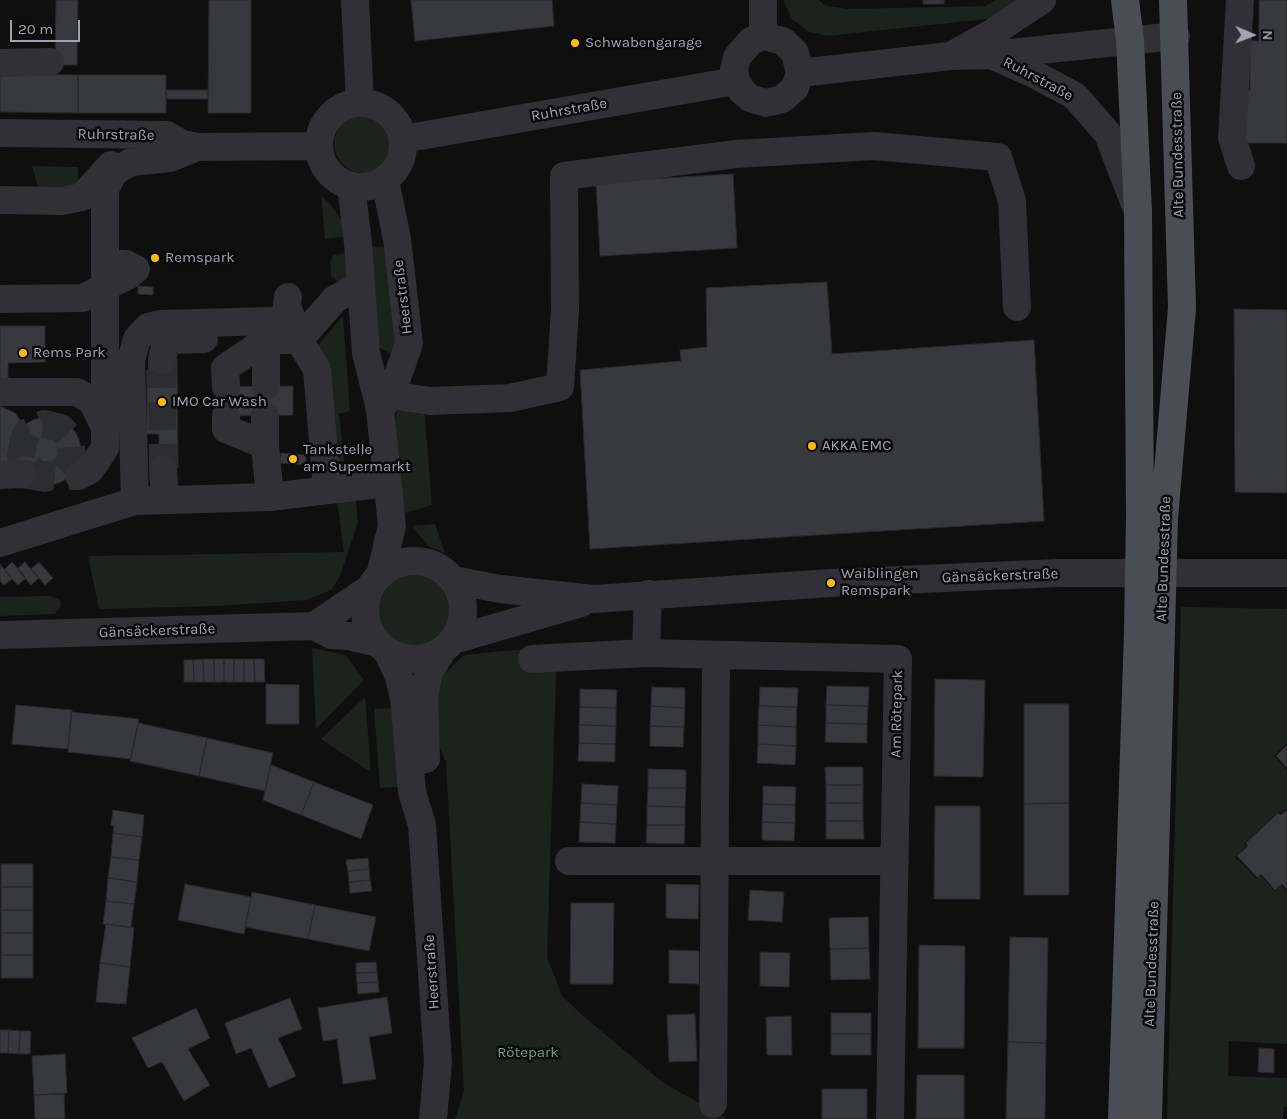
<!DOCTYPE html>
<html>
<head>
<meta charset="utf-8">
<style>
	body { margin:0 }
	#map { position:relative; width:1287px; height:1119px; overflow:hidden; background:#0f0f10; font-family:Karla,sans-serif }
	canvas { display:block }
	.north { position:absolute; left:1227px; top:10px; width:50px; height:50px; -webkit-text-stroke:4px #0a0a0b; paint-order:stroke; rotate:91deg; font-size:14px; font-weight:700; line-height:20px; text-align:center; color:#9ea4b3 }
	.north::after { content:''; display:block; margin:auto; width:18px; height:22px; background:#9ea4b3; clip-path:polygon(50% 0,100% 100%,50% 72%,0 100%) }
	.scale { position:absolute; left:10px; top:20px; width:70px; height:22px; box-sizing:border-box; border:2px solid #9ea4b3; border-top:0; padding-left:6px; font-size:15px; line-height:18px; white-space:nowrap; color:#9ea4b3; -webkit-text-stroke:4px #0a0a0b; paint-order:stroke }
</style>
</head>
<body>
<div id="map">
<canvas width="1287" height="1119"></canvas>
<div class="north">N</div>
<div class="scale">20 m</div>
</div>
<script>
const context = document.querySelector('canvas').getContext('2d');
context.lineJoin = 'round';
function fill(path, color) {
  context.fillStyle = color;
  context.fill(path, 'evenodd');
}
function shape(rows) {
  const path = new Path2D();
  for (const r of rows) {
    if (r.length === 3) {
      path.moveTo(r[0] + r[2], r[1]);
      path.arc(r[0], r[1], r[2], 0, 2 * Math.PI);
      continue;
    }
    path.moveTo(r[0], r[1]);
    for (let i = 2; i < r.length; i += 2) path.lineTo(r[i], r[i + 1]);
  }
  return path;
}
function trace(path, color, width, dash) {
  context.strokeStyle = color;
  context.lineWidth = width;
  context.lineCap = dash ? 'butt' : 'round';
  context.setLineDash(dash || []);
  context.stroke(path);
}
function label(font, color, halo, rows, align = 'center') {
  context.font = font + ' Karla,sans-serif';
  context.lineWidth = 5;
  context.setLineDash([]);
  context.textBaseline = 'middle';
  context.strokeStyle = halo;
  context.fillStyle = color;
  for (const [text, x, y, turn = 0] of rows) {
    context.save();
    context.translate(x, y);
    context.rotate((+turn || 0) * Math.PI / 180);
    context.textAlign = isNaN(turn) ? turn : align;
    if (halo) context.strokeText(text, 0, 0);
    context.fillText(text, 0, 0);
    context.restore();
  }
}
const green = shape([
	[783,0,819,0,824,5,847,9,986,6,995,0,1032,0,996,18,828,36,809,32,792,19],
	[363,144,29],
	[32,166,78,167,78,189,40,194],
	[321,196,331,205,342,221,345,237,325,239],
	[388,246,398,341,393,355,380,348,369,334,365,248],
	[350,253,351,273,343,286,331,276,330,262,334,255],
	[343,316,350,411,339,414,345,469,334,475,312,352],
	[398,407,424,407,432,505,405,513,401,502,395,422],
	[355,493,358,522,340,576,331,590,306,600,217,606,99,609,88,556,344,552,337,501],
	[435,524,445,553,428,546,412,526],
	[414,610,38],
	[50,596,60,600,61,606,55,614,0,616,0,597],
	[1181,607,1287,609,1287,743,1274,756,1287,770,1287,808,1281,813,1279,811,1244,844,1246,846,1235,857,1257,879,1261,876,1275,891,1281,885,1287,891,1287,1044,1229,1041,1228,1076,1287,1078,1287,1107,1284,1107,1283,1119,1167,1119],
	[557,646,547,957,562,996,582,1015,662,1082,727,1119,455,1119,464,1091,446,762,437,741,436,682,464,655],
	[312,648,346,655,364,680,316,729],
	[365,697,371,772,321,739],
	[391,708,398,787,380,788,374,709]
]);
const building = shape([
	[56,0,78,0,77,65,55,65,56,0],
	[209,0,251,0,251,113,208,113,209,0],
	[411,0,552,0,554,26,415,41,411,0],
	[923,0,944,0,944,4,923,4,923,0],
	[1259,0,1287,0,1287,143,1241,143,1241,91,1250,91,1250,41,1259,41,1259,0],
	[0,74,78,75,78,113,0,112,0,74],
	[78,75,166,75,166,113,78,113,78,75],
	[166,90,208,90,208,99,166,99,166,90],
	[733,174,737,248,600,256,596,182,733,174],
	[827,282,832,354,1034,340,1044,521,590,549,580,370,681,361,680,350,707,347,706,288,827,282],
	[138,286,153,287,153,295,138,294,138,286],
	[1234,309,1287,310,1287,493,1235,492,1234,309],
	[0,326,45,326,45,362,8,363,8,379,0,379,0,326],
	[177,359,178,468,159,469,159,434,147,434,147,370,158,370,158,360,177,359],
	[293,386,293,415,219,416,218,387,293,386],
	[0,406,15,413,24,426,17,435,13,447,14,459,18,470,27,478,40,485,0,486,0,406],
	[47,451,34],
	[281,453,306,455,306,465,280,463,281,453],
	[12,562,26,578,18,585,4,570,12,562],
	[25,562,39,578,31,585,17,569,25,562],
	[39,562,53,578,45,585,31,569,39,562],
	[0,564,12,579,4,585,0,581,0,564],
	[203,659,214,659,214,682,204,682,203,659],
	[203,659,204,682,194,682,193,660,203,659],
	[214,659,224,659,224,682,214,682,214,659],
	[224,659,234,659,234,682,224,682,224,659],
	[234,659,244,659,244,682,234,682,234,659],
	[244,659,254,659,255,682,244,682,244,659],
	[254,659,264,659,265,682,255,682,254,659],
	[184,660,193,660,194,682,184,682,184,660],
	[935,679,985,680,983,777,934,776,935,679],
	[266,684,299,685,299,724,266,724,266,684],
	[827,686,869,687,868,706,826,705,827,686],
	[652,687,685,688,685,708,651,706,652,687],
	[760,687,798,688,797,707,759,706,760,687],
	[580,689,617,690,616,708,580,707,580,689],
	[1024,704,1069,704,1069,803,1024,804,1024,704],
	[16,705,72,710,68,749,12,744,16,705],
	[826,705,868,706,867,724,826,723,826,705],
	[651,706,685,708,684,727,650,726,651,706],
	[759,706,797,707,796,727,758,725,759,706],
	[580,707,616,708,616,726,579,725,580,707],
	[71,712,139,719,131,759,68,752,71,712],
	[138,723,207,738,199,776,130,761,138,723],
	[826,723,867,724,867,743,825,742,826,723],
	[579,725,616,726,615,744,579,743,579,725],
	[758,725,796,727,796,746,758,744,758,725],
	[650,726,684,727,683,747,650,746,650,726],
	[207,738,273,753,265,791,199,776,207,738],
	[579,743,615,744,615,762,578,761,579,743],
	[758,744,796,746,795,765,757,763,758,744],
	[1287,745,1287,768,1276,756,1287,745],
	[271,765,314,782,301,815,263,800,271,765],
	[825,767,863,767,863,785,826,785,825,767],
	[648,769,686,770,686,788,648,788,648,769],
	[314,782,373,805,361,839,301,815,314,782],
	[582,784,618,786,617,805,581,803,582,784],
	[826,785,863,785,863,803,826,803,826,785],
	[763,786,796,787,795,805,763,804,763,786],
	[648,788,686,788,685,807,647,806,648,788],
	[581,803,617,805,616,824,580,822,581,803],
	[826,803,863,803,863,821,826,821,826,803],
	[1069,803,1069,895,1024,895,1024,804,1069,803],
	[763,804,795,805,795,823,762,822,763,804],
	[647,806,685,807,685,825,647,825,647,806],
	[935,806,980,806,980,899,934,899,935,806],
	[113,810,144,815,142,837,113,833,114,826,111,825,113,810],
	[1287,810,1287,889,1282,884,1275,890,1261,874,1258,878,1237,856,1248,846,1246,843,1278,813,1281,815,1287,810],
	[826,821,863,821,864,839,826,839,826,821],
	[580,822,616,824,615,843,579,842,580,822],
	[762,822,795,823,794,841,762,840,762,822],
	[647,825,685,825,684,844,646,843,647,825],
	[113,833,142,837,139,860,111,857,113,833],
	[111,857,139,860,137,882,108,878,111,857],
	[368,858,369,869,348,871,346,860,368,858],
	[1,864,33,864,33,887,1,887,1,864],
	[369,869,370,880,349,882,348,871,369,869],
	[108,878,137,882,134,904,106,901,108,878],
	[370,880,372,891,350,893,349,882,370,880],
	[185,884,251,897,244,934,178,920,185,884],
	[666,884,699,885,698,919,666,918,666,884],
	[1,887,33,887,33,910,1,910,1,887],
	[750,890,784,892,782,922,748,920,750,890],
	[252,892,315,905,308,939,245,927,252,892],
	[106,901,134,904,131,927,103,924,106,901],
	[571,903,614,903,613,984,570,984,571,903],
	[315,905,376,917,369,951,308,939,315,905],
	[1,910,33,910,33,933,1,933,1,910],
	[868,917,869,948,830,949,829,918,868,917],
	[106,924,134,928,130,967,100,963,106,924],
	[1,933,33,933,33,955,1,955,1,933],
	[1010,937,1048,938,1046,1043,1008,1042,1010,937],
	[919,945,965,946,964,1048,918,1048,919,945],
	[869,948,870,979,831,980,830,949,869,948],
	[669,950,699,951,699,984,669,983,669,950],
	[760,952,790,953,789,987,760,986,760,952],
	[1,955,33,955,33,978,1,978,1,955],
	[376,962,377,972,356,973,356,963,376,962],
	[100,963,130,967,126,1004,96,1002,100,963],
	[377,972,378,982,357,983,356,973,377,972],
	[378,982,379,992,358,994,357,983,378,982],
	[387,997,392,1033,369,1037,376,1079,343,1084,337,1039,323,1041,318,1008,387,997],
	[290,998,302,1029,278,1038,296,1076,269,1088,251,1048,236,1054,225,1023,290,998],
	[196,1008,210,1038,188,1049,210,1085,184,1101,162,1062,148,1068,132,1038,196,1008],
	[831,1013,871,1013,871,1034,831,1034,831,1013],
	[695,1014,697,1061,669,1062,667,1015,695,1014],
	[791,1016,792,1055,767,1055,766,1017,791,1016],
	[0,1030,9,1030,8,1053,0,1053,0,1030],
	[9,1030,20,1031,19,1054,8,1053,9,1030],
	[20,1031,31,1031,30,1054,19,1054,20,1031],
	[831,1034,871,1034,871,1055,831,1055,831,1034],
	[1008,1042,1046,1043,1045,1119,1006,1119,1008,1042],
	[1259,1048,1274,1049,1274,1073,1258,1072,1259,1048],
	[65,1054,67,1093,34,1095,32,1056,65,1054],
	[917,1075,964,1075,964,1119,916,1119,917,1075],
	[822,1089,867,1089,867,1119,822,1119,822,1089],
	[64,1094,65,1119,35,1119,34,1095,64,1094]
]);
const minorTunnel = shape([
	[162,360,163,469],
	[22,474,45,478,57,476,69,464,72,456,70,438,61,428,44,424,28,432,24,439,21,456,25,464,38,475,47,475,57,476,79,476]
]);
const minor = shape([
	[355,0,360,103],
	[1240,0,1232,138,1241,166],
	[763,36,783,41,795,53,800,73,795,88,782,99,766,103,750,98,742,91,736,81,734,69,737,57,751,41,763,36],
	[763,36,763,0],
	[954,54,992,33,1042,0],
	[991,55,1034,74,1075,96,1108,134,1136,207],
	[0,63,50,62],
	[800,73,950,56,990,55,1176,36],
	[361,145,42],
	[0,133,167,135,182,144,197,147,319,146],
	[403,139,736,81],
	[351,186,358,243,366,353,380,409,392,526,380,575],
	[0,200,62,201,82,197,111,165],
	[288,297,287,305,299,340,317,369,327,490],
	[0,299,83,298,129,275,136,269,126,264,106,263],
	[269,340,299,340,335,299,361,285],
	[162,360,165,345,172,340,204,339],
	[266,386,266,340],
	[226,387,225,368,266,340],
	[0,392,77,392,92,401,105,428],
	[391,395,430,401,510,398,560,387,565,310,564,176,736,154,874,146,998,157,1012,201,1017,307],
	[380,409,391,395,409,344,397,239,385,180],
	[226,416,226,429,265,445],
	[265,416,265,445,270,497],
	[163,469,165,500],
	[0,475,22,474],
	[79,476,90,470,105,448,105,189,114,172,131,162,170,158,197,147],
	[135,501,131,360,137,339,148,327,160,324,272,321,286,339],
	[0,543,135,501,270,497,387,483],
	[414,610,49],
	[453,580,500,589,594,599,831,583,1057,573,1287,573],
	[648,594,646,653,898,659,890,1119],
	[314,626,370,588],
	[0,635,314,626,331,635,348,636,377,643],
	[453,640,581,603],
	[388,652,399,677,404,698,412,792,422,825,438,1062,433,1119],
	[532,659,646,653],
	[426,759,424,697,428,674,442,651],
	[569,861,895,861],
	[713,1104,716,655]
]);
const major = shape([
	[1125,0,1130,40,1138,212,1140,518],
	[1164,518,1182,308,1173,0],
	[1122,1119,1138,631],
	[1148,1119,1161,631]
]);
const majorBridge = shape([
	[1138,631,1140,518],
	[1161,631,1164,518]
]);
const markers = [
	[575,43,5,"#ffbc18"],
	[155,258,5,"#ffbc18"],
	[23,353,5,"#ffbc18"],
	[162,402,5,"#ffbc18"],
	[812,446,5,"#ffbc18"],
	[293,459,5,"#ffbc18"],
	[831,583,5,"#ffbc18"]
];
const poiNames = [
	["Schwabengarage",585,43],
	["Remspark",165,258],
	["Rems Park",33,353],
	["IMO Car Wash",172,402],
	["AKKA EMC",822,446],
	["Tankstelle",303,450],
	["am Supermarkt",303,467],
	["Waiblingen",841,574],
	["Remspark",841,591]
];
const streetNames = [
	["Ruhrstraße",1038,79,28],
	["Ruhrstraße",569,110,-10],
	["Ruhrstraße",116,135,1],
	["Alte Bundesstraße",1178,155,-91],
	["Heerstraße",403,297,-97],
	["Alte Bundesstraße",1164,559,-88],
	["Gänsäckerstraße",1000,576,-2],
	["Gänsäckerstraße",157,631,-2],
	["Am Rötepark",897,714,-89],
	["Alte Bundesstraße",1152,964,-88],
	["Heerstraße",432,972,-94]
];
const parkNames = [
	["Rötepark",528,1053]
];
fill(green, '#1b231c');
fill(building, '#38393f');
trace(building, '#29292d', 1);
trace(minorTunnel, '#2c2d31', 28, [28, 14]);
trace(minor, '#303036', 28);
trace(major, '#4b4d55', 28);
trace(majorBridge, '#4b4d55', 28);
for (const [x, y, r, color] of markers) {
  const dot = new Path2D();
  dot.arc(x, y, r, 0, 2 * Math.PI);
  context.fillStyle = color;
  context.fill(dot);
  trace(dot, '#0a0a0b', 2);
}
label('15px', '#9ea4b3', '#0a0a0b', poiNames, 'left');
label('15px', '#9ea4b3', '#0a0a0b', streetNames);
label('15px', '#73a178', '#0a0a0b', parkNames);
</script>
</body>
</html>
